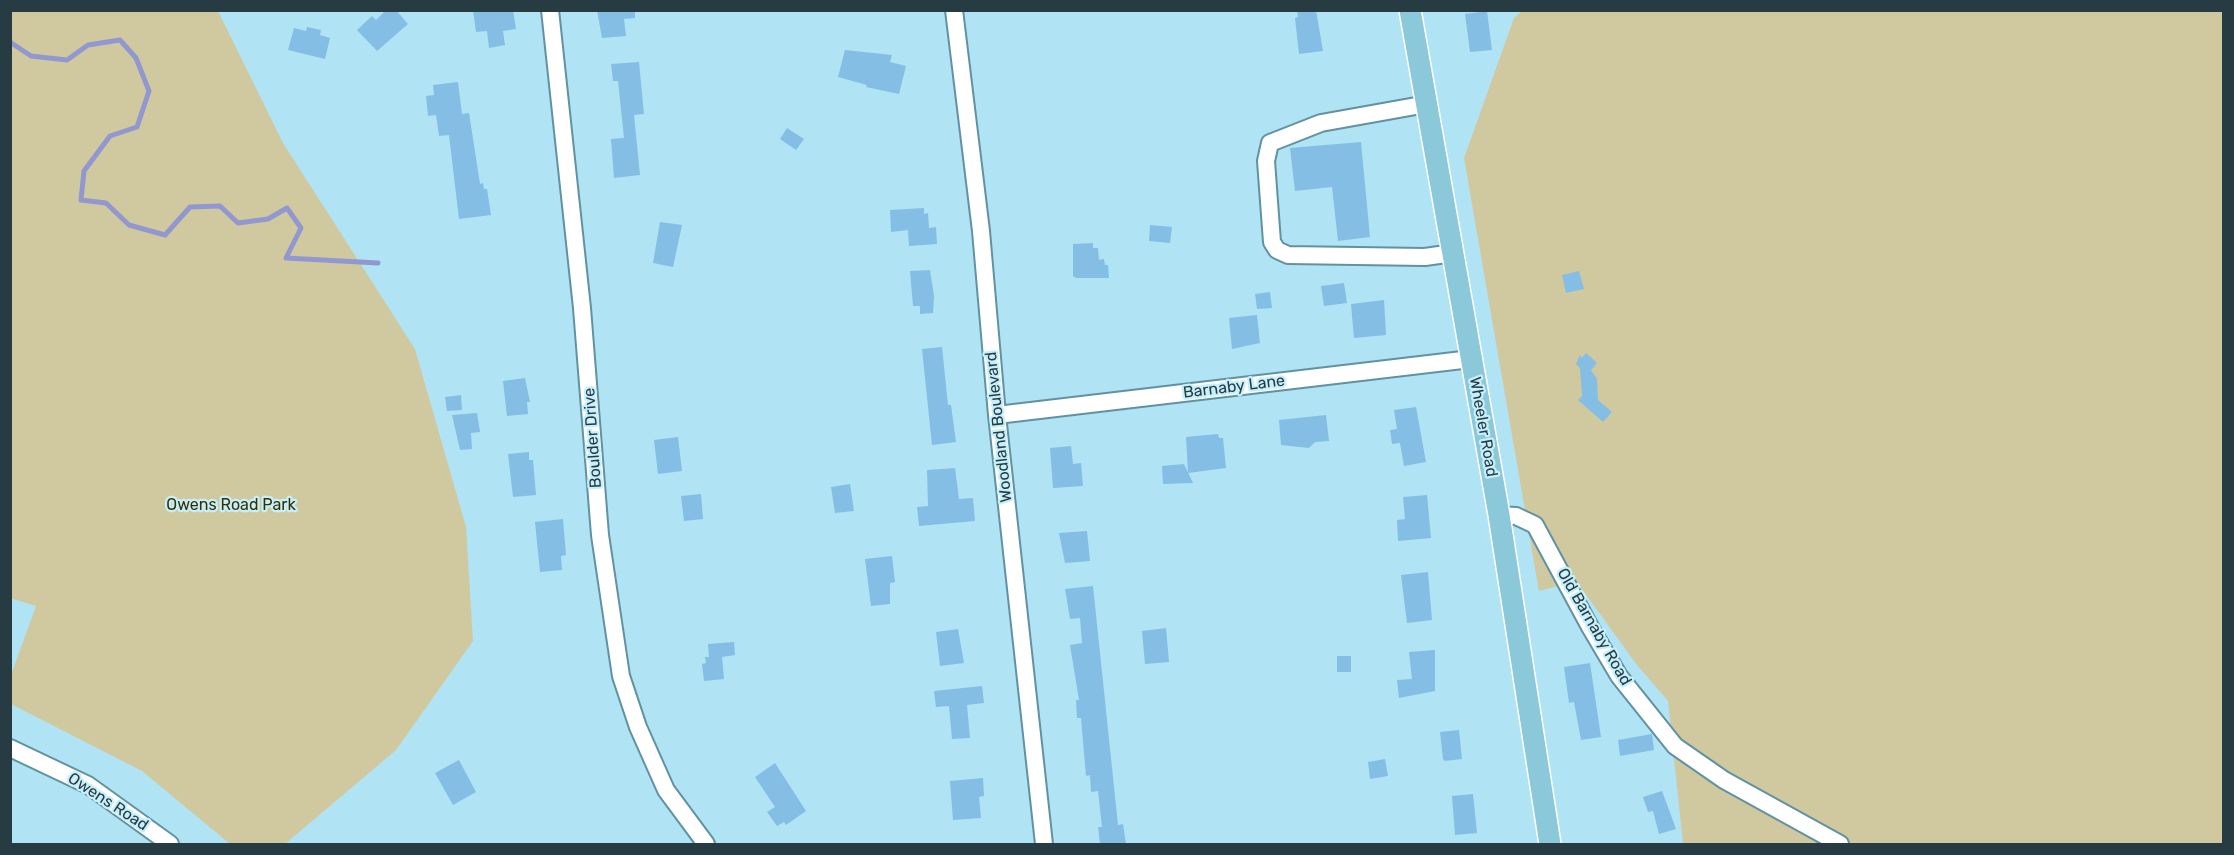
<!DOCTYPE html>
<html>
<head>
<meta charset="utf-8">
<style>
	body { margin:0 }
	#map { position:relative; width:2234px; height:855px; overflow:hidden; background:#b0e3f3; font-family:Rubik,sans-serif }
	canvas { display:block }
	.frame { position:absolute; inset:0; border:12px solid #273b42; pointer-events:none }
</style>
</head>
<body>
<div id="map">
<canvas width="2234" height="855"></canvas>
<div class="frame"></div>
</div>
<script>
const context = document.querySelector('canvas').getContext('2d');
context.lineJoin = 'round';
function fill(path, color) {
  context.fillStyle = color;
  context.fill(path, 'evenodd');
}
function shape(rows) {
  const path = new Path2D();
  for (const r of rows) {
    path.moveTo(r[0], r[1]);
    for (let i = 2; i < r.length; i += 2) path.lineTo(r[i], r[i + 1]);
  }
  return path;
}
function trace(path, color, width, dash) {
  context.strokeStyle = color;
  context.lineWidth = width;
  context.lineCap = dash ? 'butt' : 'round';
  context.setLineDash(dash || []);
  context.stroke(path);
}
function label(font, color, halo, rows, align = 'center') {
  context.font = font + ' Rubik,sans-serif';
  context.lineWidth = 4.5;
  context.setLineDash([]);
  context.textBaseline = 'middle';
  context.strokeStyle = halo;
  context.fillStyle = color;
  for (const [text, x, y, turn = 0] of rows) {
    context.save();
    context.translate(x, y);
    context.rotate((+turn || 0) * Math.PI / 180);
    context.textAlign = isNaN(turn) ? turn : align;
    if (halo) context.strokeText(text, 0, 0);
    context.fillText(text, 0, 0);
    context.restore();
  }
}
const green = shape([
	[11,10,218,11,283,143,415,349,466,527,473,641,396,750,285,844,230,844,142,771,11,704,11,675,36,606,10,598],
	[1522,11,2223,11,2223,844,1683,844,1668,701,1637,665,1576,581,1539,591,1464,158,1514,18]
]);
const stream = shape([
	[10,42,31,56,67,60,88,45,120,40,136,58,149,91,137,127,110,136,84,171,81,200,106,203,129,225,165,235,190,207,220,206,238,223,268,219,287,208,301,228,286,258,378,263]
]);
const building = shape([
	[386,10,396,10,408,24,377,51,357,30,372,16,376,20],
	[473,10,513,10,516,29,503,31,505,45,489,48,487,31,476,32],
	[597,10,635,10,635,18,624,19,626,36,602,38],
	[1297,10,1316,10,1323,51,1299,54,1295,18,1298,17],
	[1487,11,1492,50,1470,52,1465,14],
	[307,27,321,30,320,35,330,38,325,59,288,50,294,28,306,31],
	[845,50,892,55,890,62,906,66,899,94,866,87,867,85,838,77],
	[639,62,644,114,634,115,640,175,614,178,611,139,624,138,618,81,613,81,611,64],
	[458,82,462,114,469,113,480,184,483,183,484,189,487,189,491,215,459,219,449,135,439,136,436,115,428,116,426,96,434,95,433,85],
	[787,128,804,139,796,150,780,139],
	[1361,142,1370,237,1338,241,1332,187,1295,191,1290,148],
	[924,208,924,214,928,213,929,228,936,227,937,244,909,246,908,230,891,232,890,210],
	[660,222,682,225,673,267,653,263],
	[1150,225,1172,227,1170,243,1149,241],
	[1093,243,1093,248,1098,248,1099,260,1104,259,1105,265,1108,265,1109,278,1076,278,1073,276,1073,244],
	[930,270,934,296,933,313,920,314,920,306,913,306,910,271],
	[1579,271,1584,289,1566,293,1562,275],
	[1344,283,1347,303,1324,306,1321,286],
	[1270,292,1272,308,1257,309,1255,294],
	[1384,300,1386,335,1354,338,1351,304],
	[1257,315,1260,343,1232,349,1229,318],
	[942,347,948,405,951,405,956,442,932,445,922,349],
	[1586,353,1597,363,1591,370,1597,379,1598,400,1612,412,1603,422,1578,400,1582,396,1580,368,1576,364,1580,355,1582,358],
	[525,378,530,402,527,402,528,414,507,416,503,381],
	[461,395,462,410,447,411,445,397],
	[1416,407,1426,462,1404,466,1400,443,1392,444,1390,430,1397,429,1394,410],
	[477,413,480,432,471,433,472,449,460,450,452,415],
	[1326,415,1329,441,1315,442,1309,448,1281,445,1279,420],
	[1218,434,1219,438,1223,438,1226,468,1188,473,1186,437],
	[678,437,682,471,658,474,654,440],
	[1071,446,1073,464,1081,463,1083,486,1053,488,1050,448],
	[529,452,529,460,533,460,536,495,513,497,508,454],
	[1184,464,1193,483,1163,484,1162,466],
	[955,468,959,499,973,498,975,521,919,526,917,507,928,506,927,470],
	[850,484,854,511,835,513,831,487],
	[701,494,703,519,684,521,681,496],
	[1427,495,1431,538,1398,541,1397,520,1405,519,1403,497],
	[563,519,566,555,561,556,562,570,540,572,535,522],
	[1087,531,1090,561,1065,563,1059,533],
	[892,556,895,582,890,583,890,604,871,606,865,559],
	[1428,572,1432,620,1407,623,1401,575],
	[1093,586,1118,825,1123,824,1126,844,1100,844,1098,827,1102,827,1098,791,1091,792,1090,775,1086,776,1081,718,1077,718,1076,700,1079,700,1070,645,1082,643,1080,618,1070,619,1065,589],
	[1166,628,1169,662,1145,664,1142,631],
	[958,629,964,663,940,666,936,632],
	[734,642,735,655,722,657,724,679,704,681,702,664,706,663,705,657,709,657,708,644],
	[1435,650,1435,691,1399,698,1397,680,1412,679,1409,652],
	[1337,656,1351,656,1351,672,1337,672],
	[1590,663,1601,737,1581,740,1574,702,1569,703,1564,667],
	[982,686,984,703,967,705,970,738,952,739,949,706,936,707,934,691],
	[1459,730,1462,759,1445,761,1443,759,1440,732],
	[1652,734,1654,750,1620,756,1618,740],
	[1385,759,1388,776,1370,779,1368,762],
	[459,760,476,792,453,805,435,773],
	[775,763,806,811,786,825,784,822,777,826,767,812,775,807,755,777],
	[983,778,984,796,979,797,981,818,953,820,950,781],
	[1662,791,1676,829,1659,834,1653,811,1648,812,1643,797],
	[1473,794,1477,833,1455,835,1452,796]
]);
const minor = shape([
	[550,10,582,308,600,535,621,676,638,727,666,790,706,844],
	[954,10,981,231,997,415,1044,844],
	[1427,104,1321,123,1270,143,1266,161,1272,242,1277,250,1288,255,1425,257,1453,253],
	[997,415,1471,359],
	[1499,515,1516,516,1535,525,1590,627,1619,676,1675,746,1724,780,1840,844],
	[10,748,88,785,170,844]
]);
const major = shape([
	[1410,10,1499,515,1550,844]
]);
const streetNames = [
	["Barnaby Lane",1234,387,-7],
	["Woodland Boulevard",999,427,-96],
	["Wheeler Road",1483,427,80],
	["Boulder Drive",593,438,-94],
	["Old Barnaby Road",1594,627,60],
	["Owens Road",108,802,33]
];
const parkNames = [
	["Owens Road Park",231,505]
];
fill(green, '#d0c9a0');
trace(stream, '#9298cf', 5);
fill(building, '#85bee5');
trace(minor, '#6192a1', 20);
trace(major, '#fff', 24);
trace(minor, '#fff', 16);
trace(major, '#8bc8d9', 21);
label('16px', '#273b42', '#c6effc', streetNames);
label('16px', '#393000', '#c6effc', parkNames);
</script>
</body>
</html>
